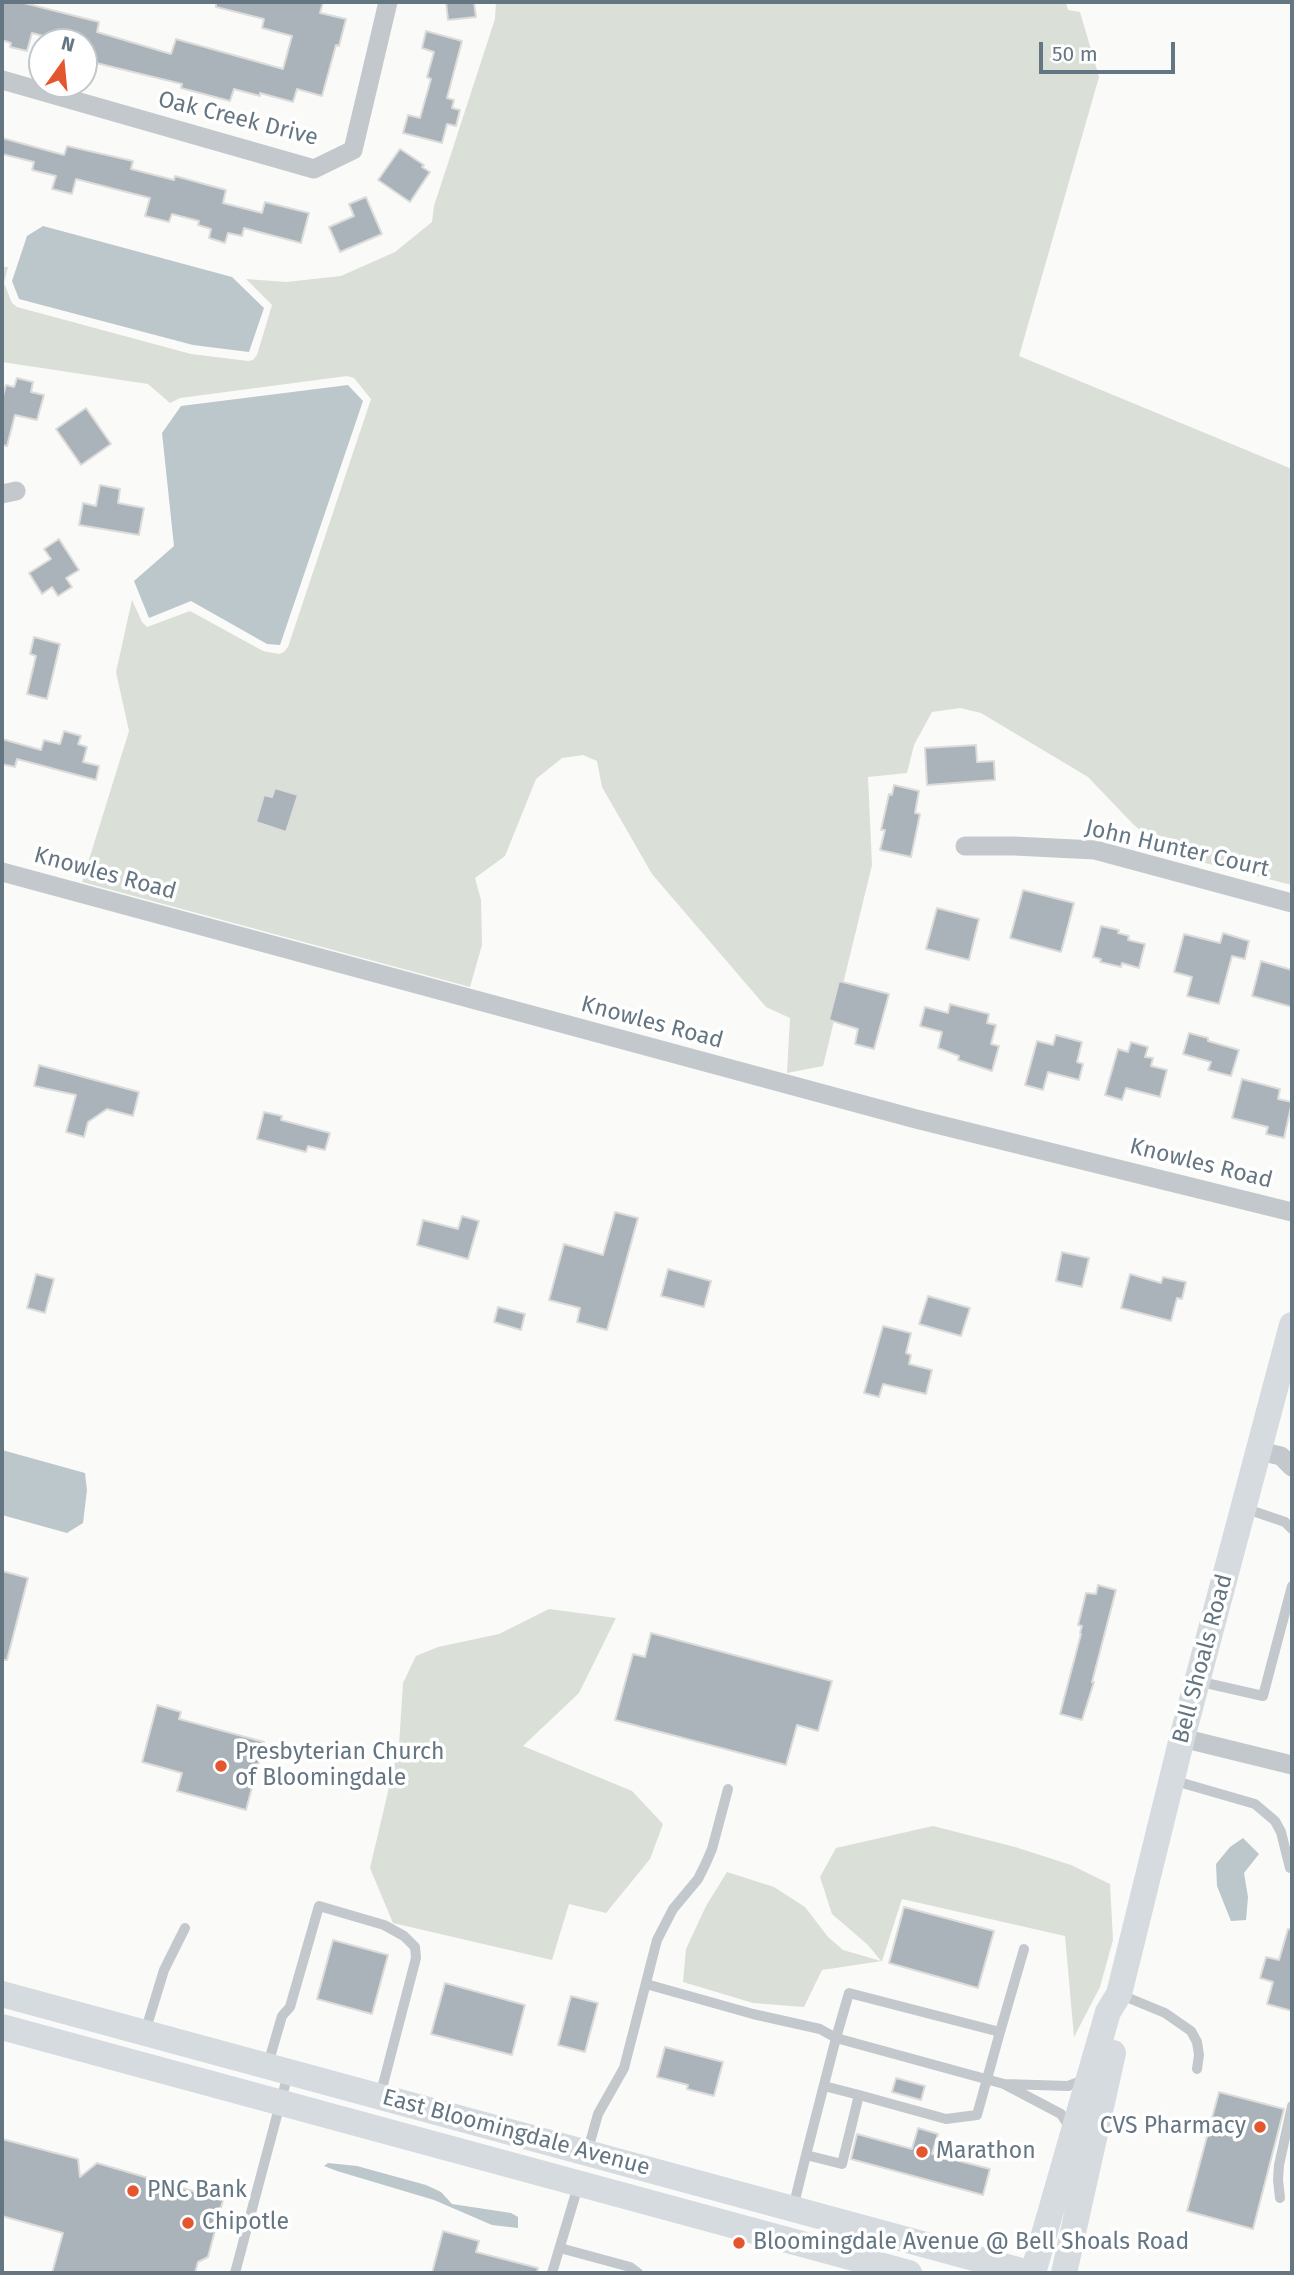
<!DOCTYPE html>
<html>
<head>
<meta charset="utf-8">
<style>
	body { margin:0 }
	#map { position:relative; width:1294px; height:2275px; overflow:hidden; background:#fafaf8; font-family:"Fira Sans",sans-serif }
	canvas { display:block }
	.frame { position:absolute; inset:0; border:4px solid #657683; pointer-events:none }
	.north { position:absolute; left:28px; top:28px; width:70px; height:70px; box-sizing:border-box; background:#fff; border:2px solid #c1c8cd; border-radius:50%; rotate:15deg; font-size:19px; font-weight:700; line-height:28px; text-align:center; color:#657683 }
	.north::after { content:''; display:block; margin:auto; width:24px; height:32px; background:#e4572e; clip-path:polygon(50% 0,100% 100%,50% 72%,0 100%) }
	.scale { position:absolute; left:1039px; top:42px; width:136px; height:32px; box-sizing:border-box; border:4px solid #657683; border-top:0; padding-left:9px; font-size:21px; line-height:24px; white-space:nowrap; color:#657683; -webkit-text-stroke:5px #fff; paint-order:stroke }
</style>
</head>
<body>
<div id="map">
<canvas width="1294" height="2275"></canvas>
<div class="frame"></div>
<div class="north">N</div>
<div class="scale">50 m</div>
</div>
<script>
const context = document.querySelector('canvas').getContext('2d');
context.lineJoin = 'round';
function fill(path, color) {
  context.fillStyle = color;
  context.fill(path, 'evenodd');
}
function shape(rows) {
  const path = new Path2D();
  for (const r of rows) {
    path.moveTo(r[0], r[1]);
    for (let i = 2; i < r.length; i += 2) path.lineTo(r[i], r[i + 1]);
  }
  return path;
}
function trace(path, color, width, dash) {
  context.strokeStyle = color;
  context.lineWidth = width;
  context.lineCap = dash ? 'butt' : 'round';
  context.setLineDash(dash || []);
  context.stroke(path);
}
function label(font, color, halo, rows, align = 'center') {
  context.font = font + ' "Fira Sans",sans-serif';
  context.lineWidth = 7;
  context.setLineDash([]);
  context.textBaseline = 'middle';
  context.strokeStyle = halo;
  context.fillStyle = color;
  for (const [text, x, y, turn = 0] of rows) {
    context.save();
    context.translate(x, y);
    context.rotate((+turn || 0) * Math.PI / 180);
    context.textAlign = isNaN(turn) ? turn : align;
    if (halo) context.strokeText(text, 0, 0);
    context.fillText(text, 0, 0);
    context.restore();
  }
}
const green = shape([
	[496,2,1061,2,1066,3,1068,10,1080,12,1099,77,1019,356,1292,469,1292,885,1166,853,1133,824,1088,777,981,713,960,708,932,712,914,745,907,773,868,777,872,865,823,1066,787,1073,790,1018,766,1007,652,874,602,787,597,761,583,755,562,758,536,779,505,856,475,878,481,900,482,945,470,987,82,882,129,731,116,672,132,600,142,622,147,627,190,611,263,651,279,654,284,652,288,647,371,399,354,378,347,376,180,398,170,403,148,384,2,362,2,267,8,267,4,283,12,303,17,307,191,354,248,361,253,360,257,355,272,305,246,279,286,282,341,276,395,252,432,222,434,206,495,19],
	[549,1609,616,1618,579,1693,523,1746,632,1791,663,1824,650,1859,606,1913,569,1904,552,1960,393,1923,370,1868,399,1745,403,1683,416,1656,438,1647,499,1634],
	[933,1826,1015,1847,1071,1865,1110,1884,1113,1940,1100,1987,1074,2037,1065,1936,902,1899,882,1961,822,1970,804,2007,753,2003,683,1982,686,1949,706,1906,727,1872,774,1887,805,1907,828,1937,843,1950,881,1961,868,1945,832,1914,820,1877,836,1848]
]);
const water = shape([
	[43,226,232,277,264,308,249,352,193,345,19,299,12,281,27,236],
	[348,385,363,401,280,645,267,644,191,601,149,618,134,581,174,546,162,433,181,406],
	[2,1450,85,1473,87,1490,83,1523,67,1533,2,1515],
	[1243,1838,1259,1854,1244,1873,1248,1897,1246,1920,1231,1921,1217,1886,1216,1864,1230,1847],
	[328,2163,357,2166,426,2185,441,2192,452,2204,511,2213,518,2217,518,2228,492,2225,434,2200,337,2171,324,2166]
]);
const building = shape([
	[2,2,20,2,99,22,97,32,171,54,176,39,283,69,292,36,262,28,264,19,216,7,216,2,323,2,320,13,346,19,339,46,336,45,322,96,297,89,293,102,260,93,260,96,234,89,230,101,181,88,182,84,84,60,84,42,66,42,32,33,27,51,10,47,11,43,2,40,2,2],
	[446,2,474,2,476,17,448,20,446,2],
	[426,31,462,41,447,98,454,100,452,108,460,110,456,126,447,124,442,143,403,133,408,115,420,118,431,79,427,77,434,52,422,48,426,31],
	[2,138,64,155,67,146,133,161,131,169,174,180,175,176,226,190,223,203,262,213,265,202,309,213,301,243,244,228,242,236,228,233,225,243,209,238,211,229,198,225,199,221,172,214,169,222,145,216,150,198,76,179,72,194,52,189,56,176,32,170,34,162,2,154,2,138],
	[400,149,424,165,422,167,430,172,410,202,378,180,400,149],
	[366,197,382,234,340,252,329,227,354,216,349,204,366,197],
	[17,378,33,382,31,392,44,395,37,420,15,415,7,446,2,445,2,399,6,385,14,387,17,378],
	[86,408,111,444,81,465,56,429,86,408],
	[100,485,120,489,118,503,144,508,139,535,79,525,83,503,96,506,100,485],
	[59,539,79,570,66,578,72,587,58,596,52,587,42,594,29,573,51,559,44,549,59,539],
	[34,637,60,644,47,699,27,694,36,656,30,654,34,637],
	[64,731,81,736,78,744,87,747,83,762,99,766,96,780,17,759,15,767,2,764,2,739,41,750,44,740,60,744,64,731],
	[976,745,977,762,994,761,995,780,927,785,925,748,976,745],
	[894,785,919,791,915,813,920,814,911,857,880,850,885,830,881,830,889,794,892,795,894,785],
	[275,788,298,795,286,832,256,822,264,795,272,797,275,788],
	[1023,890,1074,903,1061,952,1010,938,1023,890],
	[937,908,979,919,969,960,926,949,937,908],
	[1101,926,1119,930,1118,933,1129,936,1128,940,1145,944,1139,968,1122,963,1121,967,1100,962,1101,959,1093,957,1101,926],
	[1223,933,1249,941,1245,959,1232,956,1219,1004,1187,996,1192,977,1174,972,1184,934,1220,943,1223,933],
	[1261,961,1292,970,1292,1007,1252,996,1261,961],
	[839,981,889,994,874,1049,855,1044,858,1029,829,1020,839,981],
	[950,1004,989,1014,987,1023,996,1025,991,1044,999,1046,992,1071,958,1060,959,1056,938,1048,942,1032,920,1026,925,1007,948,1013,950,1004],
	[1189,1033,1208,1038,1208,1041,1239,1050,1231,1076,1208,1070,1211,1062,1183,1054,1189,1033],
	[1056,1035,1082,1042,1077,1062,1083,1064,1079,1080,1048,1072,1043,1090,1025,1085,1037,1041,1053,1045,1056,1035],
	[1131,1042,1148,1047,1145,1057,1153,1058,1151,1066,1167,1070,1160,1097,1126,1088,1122,1100,1105,1095,1118,1049,1128,1052,1131,1042],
	[39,1065,139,1092,133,1116,107,1109,88,1122,84,1137,66,1132,76,1095,34,1086,39,1065],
	[1242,1079,1280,1089,1278,1099,1292,1102,1284,1138,1266,1134,1268,1127,1232,1118,1242,1079],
	[264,1112,282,1116,281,1120,330,1133,325,1150,308,1146,306,1152,257,1139,264,1112],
	[615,1212,638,1218,607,1330,577,1322,580,1308,549,1300,564,1244,603,1255,615,1212],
	[462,1216,479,1221,468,1259,417,1245,423,1220,458,1229,462,1216],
	[1062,1252,1089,1258,1082,1287,1056,1281,1062,1252],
	[668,1269,711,1281,704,1307,661,1296,668,1269],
	[36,1274,54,1279,45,1313,27,1308,36,1274],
	[1130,1274,1161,1283,1163,1277,1186,1282,1182,1299,1177,1298,1171,1321,1121,1308,1130,1274],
	[928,1296,970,1308,961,1336,919,1324,928,1296],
	[498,1307,525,1314,521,1330,494,1322,498,1307],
	[883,1326,911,1333,906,1353,911,1355,909,1364,932,1370,926,1394,883,1384,879,1397,864,1393,883,1326],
	[2,1571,28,1578,7,1660,2,1660,2,1571],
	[1098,1585,1116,1590,1092,1682,1094,1682,1082,1720,1060,1714,1081,1634,1080,1633,1082,1626,1078,1625,1086,1593,1096,1594,1098,1585],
	[651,1633,832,1681,818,1731,797,1725,786,1765,615,1720,633,1654,645,1657,651,1633],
	[157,1705,181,1712,179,1719,264,1742,246,1810,177,1791,182,1773,142,1762,157,1705],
	[904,1907,994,1931,978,1988,889,1963,904,1907],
	[1288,1929,1292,1929,1292,2011,1267,2004,1273,1982,1260,1978,1266,1957,1279,1960,1288,1929],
	[333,1940,388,1955,372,2014,317,1999,333,1940],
	[445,1983,525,2005,512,2055,431,2034,445,1983],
	[571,1996,598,2003,585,2052,558,2045,571,1996],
	[665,2047,723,2062,714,2096,687,2089,688,2085,657,2077,665,2047],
	[896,2078,925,2086,921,2100,892,2092,896,2078],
	[1219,2092,1284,2109,1253,2229,1187,2211,1219,2092],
	[918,2128,938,2134,932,2154,990,2169,983,2195,851,2159,857,2134,912,2149,918,2128],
	[2,2139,78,2159,80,2177,97,2163,223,2200,208,2257,198,2262,195,2273,52,2273,63,2233,2,2216,2,2139],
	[443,2231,479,2241,476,2252,538,2268,537,2273,432,2273,443,2231]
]);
const lane = shape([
	[1244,1508,1285,1522,1292,1529],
	[1197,1681,1263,1696,1292,1586],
	[1172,1780,1255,1804,1275,1821,1281,1832,1290,1868],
	[646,1984,753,2014,820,2029,836,2038,1004,2084],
	[1119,1994,1165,2013,1191,2031,1197,2042,1199,2055,1197,2069],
	[145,2032,164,1970,185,1928],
	[1000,2032,1024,1949],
	[268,2064,282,2016,290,2007,319,1906,384,1925,404,1936,415,1947,416,1958,380,2096],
	[824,2086,859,2095],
	[1070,2128,1061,2114,1004,2084,1068,2086,1084,2080],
	[587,2153,598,2114,624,2068,657,1940,673,1909,698,1879,705,1865,712,1849,728,1789],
	[1280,2198,1278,2180,1279,2165,1292,2106],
	[793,2208,806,2155,836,2038,849,1993,1000,2032,977,2115,946,2119,859,2095,842,2164,806,2155],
	[560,2248,630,2267,638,2273],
	[235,2273,288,2074],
	[552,2273,579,2183]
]);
const street = shape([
	[2,80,314,169,353,150,388,2],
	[2,494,16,491],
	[965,846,1014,846,1095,850,1292,903],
	[2,872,916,1119,1292,1212],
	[1259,1451,1281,1456,1292,1467],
	[1182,1738,1292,1765]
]);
const secondary = shape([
	[2,1994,1029,2273],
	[2,2027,909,2273],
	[1033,2273,1108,2012,1119,1994,1182,1738,1292,1325],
	[1064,2273,1113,2053]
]);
const markers = [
	[221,1766,7,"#e4572e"],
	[1260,2127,7,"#e4572e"],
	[922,2152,7,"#e4572e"],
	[133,2191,7,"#e4572e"],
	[188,2223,7,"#e4572e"],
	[739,2243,7,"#e4572e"]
];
const streetNames = [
	["Oak Creek Drive",238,119,14],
	["John Hunter Court",1177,849,13],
	["Knowles Road",105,874,15],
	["Knowles Road",652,1023,15],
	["Knowles Road",1201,1164,14],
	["Bell Shoals Road",1203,1659,-75],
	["East Bloomingdale Avenue",516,2133,15]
];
const poiNames = [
	["Presbyterian Church",235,1753],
	["of Bloomingdale",235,1779],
	["CVS Pharmacy",1246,2127,"right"],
	["Marathon",936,2152],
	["PNC Bank",147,2191],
	["Chipotle",202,2223],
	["Bloomingdale Avenue @ Bell Shoals Road",753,2243]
];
fill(green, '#dadfd7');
fill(water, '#bbc7cb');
fill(building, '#aab3b9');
trace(building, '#dcdcda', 2);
trace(lane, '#c3c8cc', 10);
trace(street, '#c3c8cc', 19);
trace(secondary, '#d6dbdf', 26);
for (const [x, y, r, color] of markers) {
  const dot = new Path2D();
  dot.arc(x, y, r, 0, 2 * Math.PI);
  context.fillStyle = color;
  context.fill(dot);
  trace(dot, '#fff', 2.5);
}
label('23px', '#657683', '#fff', streetNames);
label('23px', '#657683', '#fff', poiNames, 'left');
</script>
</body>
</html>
